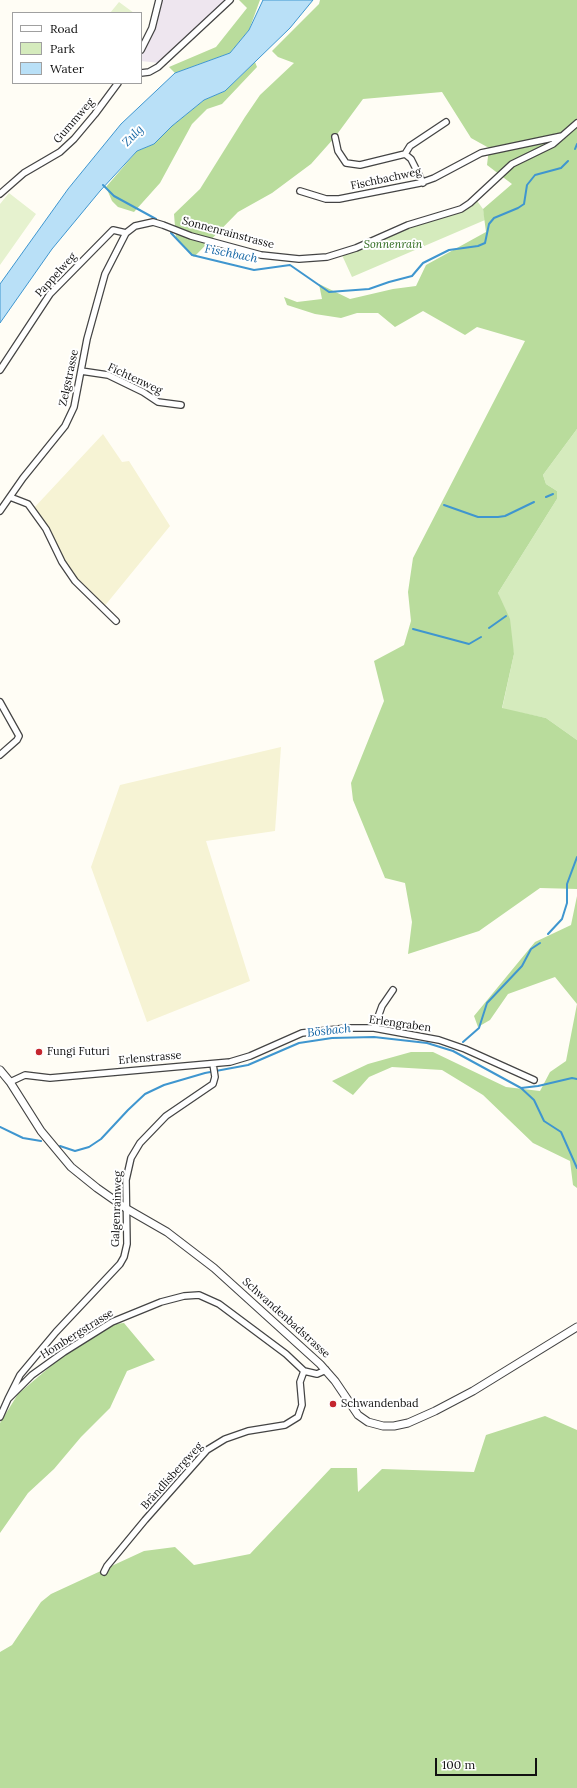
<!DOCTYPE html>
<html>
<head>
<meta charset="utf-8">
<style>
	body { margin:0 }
	#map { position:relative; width:577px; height:1788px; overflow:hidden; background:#fffdf5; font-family:Lora,serif }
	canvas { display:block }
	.legend { position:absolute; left:12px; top:12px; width:130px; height:72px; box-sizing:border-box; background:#fff; border:1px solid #a0a0a0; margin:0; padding:5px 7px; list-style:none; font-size:12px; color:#111 }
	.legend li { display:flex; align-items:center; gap:8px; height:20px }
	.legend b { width:20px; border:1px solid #a0a0a0 }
	.scale { position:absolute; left:435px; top:1758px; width:102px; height:18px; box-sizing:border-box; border:2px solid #111; border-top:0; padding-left:5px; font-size:12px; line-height:14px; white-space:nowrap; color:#111; -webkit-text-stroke:3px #fff; paint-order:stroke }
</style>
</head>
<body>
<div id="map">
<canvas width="577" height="1788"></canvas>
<ul class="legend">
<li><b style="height:5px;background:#fff"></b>Road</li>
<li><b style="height:11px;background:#d5ebbd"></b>Park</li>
<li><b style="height:11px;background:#b9e0f7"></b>Water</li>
</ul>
<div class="scale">100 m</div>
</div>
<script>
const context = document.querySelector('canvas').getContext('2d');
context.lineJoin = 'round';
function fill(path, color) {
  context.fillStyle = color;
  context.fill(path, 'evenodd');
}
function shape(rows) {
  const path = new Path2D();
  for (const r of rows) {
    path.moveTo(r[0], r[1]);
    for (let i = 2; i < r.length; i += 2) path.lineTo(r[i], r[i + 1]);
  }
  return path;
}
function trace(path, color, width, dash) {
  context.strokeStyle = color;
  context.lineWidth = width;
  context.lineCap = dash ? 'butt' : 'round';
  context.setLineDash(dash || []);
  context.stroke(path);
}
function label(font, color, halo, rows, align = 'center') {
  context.font = font + ' Lora,serif';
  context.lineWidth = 4;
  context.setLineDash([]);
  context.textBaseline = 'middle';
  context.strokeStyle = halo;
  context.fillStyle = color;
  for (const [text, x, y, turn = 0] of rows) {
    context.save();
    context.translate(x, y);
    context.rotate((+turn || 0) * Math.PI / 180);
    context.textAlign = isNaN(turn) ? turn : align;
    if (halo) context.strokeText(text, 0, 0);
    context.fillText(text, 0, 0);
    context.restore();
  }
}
const industrial = shape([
	[161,0,228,0,159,63,141,61,141,53,157,24]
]);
const farmland = shape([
	[103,434,122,462,129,461,170,526,103,608,75,581,32,510],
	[281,747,275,831,206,841,250,981,147,1022,91,867,120,785]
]);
const green = shape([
	[475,198,483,209,485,220,352,277,341,253,385,234,450,213],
	[577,429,577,740,546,718,502,709,514,654,498,593,557,499,557,491,546,484,543,475]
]);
const forest = shape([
	[239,0,260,0,249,30,230,53,175,73,169,67,216,47,247,8],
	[320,0,577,0,577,429,543,475,546,484,557,491,557,499,498,593,510,619,514,654,502,708,546,718,577,740,577,889,540,888,479,931,408,954,412,922,405,883,385,878,353,800,351,783,384,701,374,661,404,645,411,621,408,592,413,558,525,341,477,327,465,335,423,311,395,327,378,313,357,313,341,318,315,314,287,305,284,297,297,302,322,299,319,284,350,299,393,289,416,286,426,265,486,232,483,209,512,184,487,165,489,148,471,138,442,92,363,99,335,137,311,164,272,193,238,212,194,257,176,239,174,214,200,189,245,117,260,95,294,63,278,57,272,51,319,4],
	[255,62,257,67,222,104,207,109,192,124,160,183,134,212,118,207,112,201,106,187,137,151,154,144,172,126,204,100,225,91],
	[577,896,577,1188,573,1185,570,1161,533,1143,483,1095,442,1070,392,1067,369,1077,353,1095,332,1081,368,1064,411,1052,433,1052,506,1087,540,1091,550,1072,566,1061,577,1004,555,977,508,994,490,1020,478,1027,474,1016,535,942,571,925],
	[124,1323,155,1360,127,1371,110,1408,81,1437,54,1469,28,1493,0,1533,0,1423,18,1394,65,1354,115,1324],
	[545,1416,577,1430,577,1788,0,1788,0,1652,12,1645,41,1602,51,1594,144,1551,175,1547,194,1565,250,1554,331,1468,357,1468,358,1492,382,1469,474,1472,486,1435]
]);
const pitch = shape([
	[119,2,134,13,110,13],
	[9,193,36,214,0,265,0,204]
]);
const water = shape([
	[263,0,313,0,290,28,225,91,204,100,172,126,154,144,137,151,100,191,52,249,0,323,0,284,68,189,121,124,175,73,230,53,249,30,263,0]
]);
const stream = shape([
	[575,149,577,144],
	[103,185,114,196,156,219],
	[171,233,192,255,254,270,290,265,329,292,369,289,389,282,412,276,423,263,449,250,478,246,485,243,489,224,494,218,518,208,524,204,527,185,535,175,561,168,568,161],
	[546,497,553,494],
	[444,505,478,517,498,517,505,516,534,502],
	[489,628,506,616],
	[413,629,469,644,481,637],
	[548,934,562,919,567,903,567,884,577,857],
	[463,1042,479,1028,487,1003,522,966,531,949,540,943],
	[521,1088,538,1086,572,1078,577,1079],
	[0,1127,23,1138,41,1141],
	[60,1146,75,1151,89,1147,101,1139,128,1110,145,1094,164,1085,205,1073,248,1065,299,1043,332,1038,374,1037,427,1043,453,1051,521,1088,534,1100,544,1121,561,1132,577,1168]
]);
const minor = shape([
	[141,50,152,28,159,0],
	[141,73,149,72,158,67,230,0],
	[335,137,338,151,346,163,360,165,405,154,411,159,423,183],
	[405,154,410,146,446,122],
	[300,191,326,199,339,199,420,183,434,178,481,153,562,136],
	[0,194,24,173,60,152,74,139,95,114,118,83],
	[0,370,50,294,113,230,126,233],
	[81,371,108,375,143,392,158,402,181,405],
	[10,497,28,504,46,529,62,562,75,581,116,621],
	[0,511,23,478,65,426,74,407,87,339,105,274,126,233,135,226,153,222,163,225,191,236,261,255,299,259,327,257,356,248,408,225,461,209,470,203,512,164,553,144,577,123],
	[0,702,19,736,17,740,0,755],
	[374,1028,382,1006,393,990],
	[10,1082,25,1075,50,1078,230,1062,250,1056,302,1033,347,1028,374,1028,439,1040,465,1049,534,1080],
	[8,1399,20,1375,56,1332,120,1264,124,1257,127,1244,126,1180,131,1158,140,1143,166,1116,213,1084,215,1077,213,1064],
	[0,1417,8,1399,32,1375,64,1352,112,1322,161,1302,184,1296,199,1295,219,1304,286,1354,304,1371,317,1374,326,1370],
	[104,1572,107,1566,145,1520,207,1450,225,1439,248,1431,285,1425,298,1417,302,1405,300,1382,304,1371]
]);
const tertiary = shape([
	[0,1070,10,1082,41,1131,71,1167,97,1188,127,1209,167,1232,214,1268,320,1364,335,1381,358,1415,368,1422,383,1426,394,1426,408,1423,435,1411,473,1391,577,1327]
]);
const markers = [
	[39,1052,4,"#c4262e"],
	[333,1404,4,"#c4262e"]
];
const streetNames = [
	["Gummweg",74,121,-49],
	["Fischbachweg",386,179,-12],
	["Sonnenrainstrasse",228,233,15],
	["Pappelweg",56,275,-48],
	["Zelgstrasse",69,378,-78],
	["Fichtenweg",135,379,25],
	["Erlengraben",400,1024,8],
	["Erlenstrasse",150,1058,-5],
	["Galgenrainweg",117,1209,-88],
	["Schwandenbadstrasse",286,1318,42],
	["Hombergstrasse",77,1334,-32],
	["Brändlisbergweg",172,1476,-48]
];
const parkNames = [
	["Sonnenrain",393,245]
];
const poiNames = [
	["Fungi Futuri",47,1052],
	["Schwandenbad",341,1404]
];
const waterNames = [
	["Zulg",133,136,-46],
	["Fischbach",231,254,11],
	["Bösbach",329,1031,-6]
];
fill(industrial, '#eee6ef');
fill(farmland, '#f6f3d4');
fill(green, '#d5ebbd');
fill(forest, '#b9dc9c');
fill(pitch, '#e6f2cf');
fill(water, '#b9e0f7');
trace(water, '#3f96cf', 1);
trace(stream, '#3f96cf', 2);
trace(minor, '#444', 8);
trace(tertiary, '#444', 9);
trace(minor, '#fff', 5.5);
trace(tertiary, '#fff', 7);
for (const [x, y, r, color] of markers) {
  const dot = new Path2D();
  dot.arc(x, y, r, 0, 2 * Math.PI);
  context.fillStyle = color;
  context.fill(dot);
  trace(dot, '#fff', 1.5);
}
label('11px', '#111', '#fff', streetNames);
label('italic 11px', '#2f6b1f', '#fff', parkNames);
label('11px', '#111', '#fff', poiNames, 'left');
label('italic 12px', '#1768a6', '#fff', waterNames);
</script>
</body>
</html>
